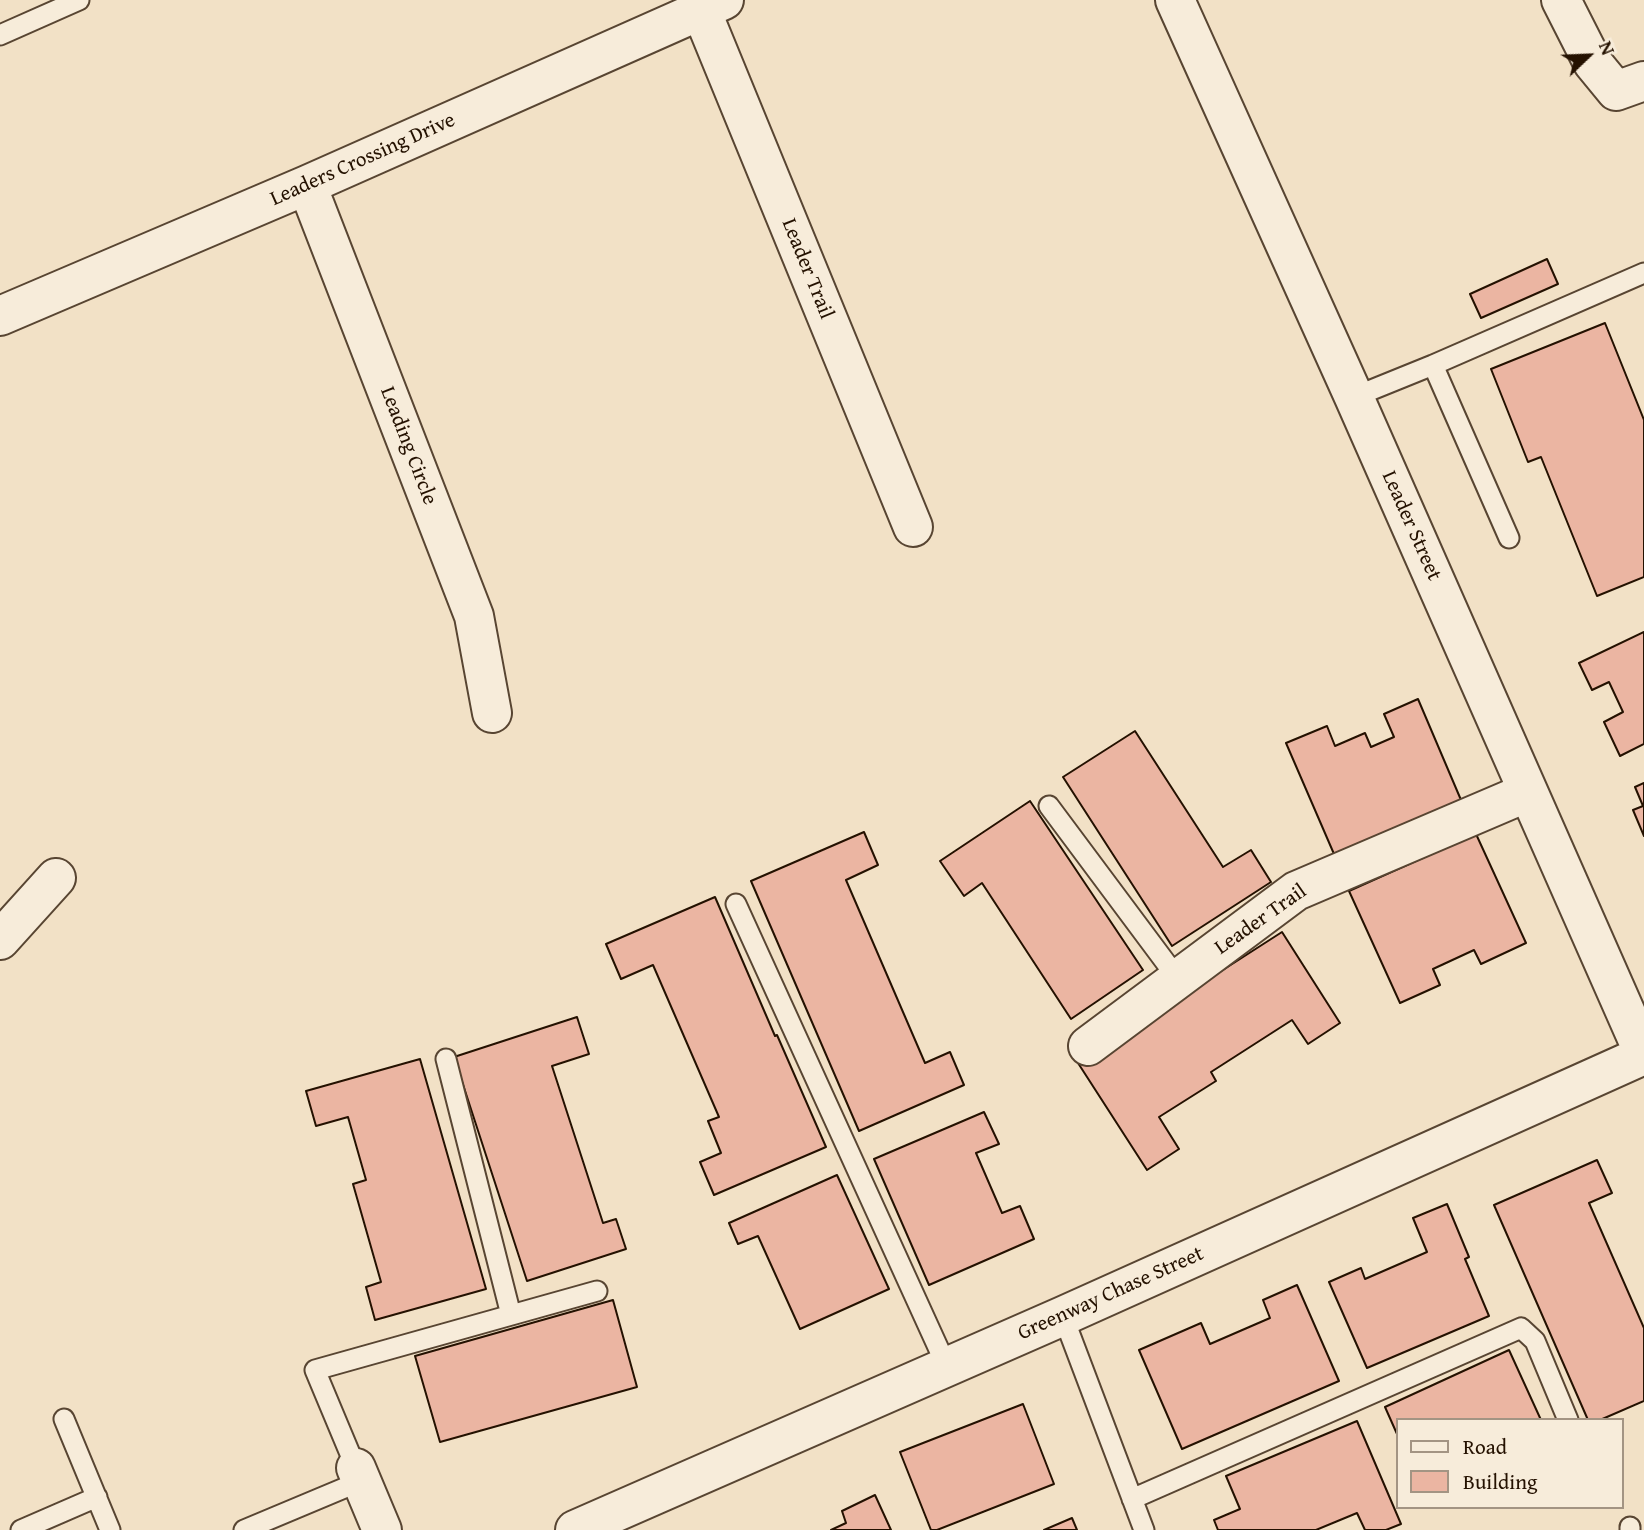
<!DOCTYPE html>
<html>
<head>
<meta charset="utf-8">
<style>
	body { margin:0 }
	#map { position:relative; width:1644px; height:1530px; overflow:hidden; background:#f2e1c6; font-family:"Gentium Book Plus",serif }
	canvas { display:block }
	.legend { position:absolute; left:1396px; top:1418px; width:228px; height:91px; box-sizing:border-box; background:#f7ecda; border:2px solid #a39483; margin:0; padding:9px 12px; list-style:none; font-size:21px; color:#241100 }
	.legend li { display:flex; align-items:center; gap:14px; height:35px }
	.legend b { width:35px; border:2px solid #a39483 }
	.north { position:absolute; left:1553px; top:21px; width:70px; height:70px; -webkit-text-stroke:5px #f7ecda; paint-order:stroke; rotate:67deg; font-size:19px; font-weight:700; line-height:28px; text-align:center; color:#241100 }
	.north::after { content:''; display:block; margin:auto; width:24px; height:32px; background:#241100; clip-path:polygon(50% 0,100% 100%,50% 72%,0 100%) }
</style>
</head>
<body>
<div id="map">
<canvas width="1644" height="1530"></canvas>
<ul class="legend">
<li><b style="height:9px;background:#f7ecda"></b>Road</li>
<li><b style="height:19px;background:#ebb5a2"></b>Building</li>
</ul>
<div class="north">N</div>
</div>
<script>
const context = document.querySelector('canvas').getContext('2d');
context.lineJoin = 'round';
function fill(path, color) {
  context.fillStyle = color;
  context.fill(path, 'evenodd');
}
function shape(rows) {
  const path = new Path2D();
  for (const r of rows) {
    path.moveTo(r[0], r[1]);
    for (let i = 2; i < r.length; i += 2) path.lineTo(r[i], r[i + 1]);
  }
  return path;
}
function trace(path, color, width, dash) {
  context.strokeStyle = color;
  context.lineWidth = width;
  context.lineCap = dash ? 'butt' : 'round';
  context.setLineDash(dash || []);
  context.stroke(path);
}
function label(font, color, halo, rows, align = 'center') {
  context.font = font + ' "Gentium Book Plus",serif';
  context.lineWidth = 7;
  context.setLineDash([]);
  context.textBaseline = 'middle';
  context.strokeStyle = halo;
  context.fillStyle = color;
  for (const [text, x, y, turn = 0] of rows) {
    context.save();
    context.translate(x, y);
    context.rotate((+turn || 0) * Math.PI / 180);
    context.textAlign = isNaN(turn) ? turn : align;
    if (halo) context.strokeText(text, 0, 0);
    context.fillText(text, 0, 0);
    context.restore();
  }
}
const building = shape([
	[1547,259,1558,284,1481,318,1470,294,1547,259],
	[1605,323,1644,420,1644,577,1597,596,1541,457,1528,462,1491,369,1605,323],
	[1644,632,1644,744,1620,756,1604,722,1623,712,1609,682,1592,690,1579,663,1644,632],
	[1418,699,1461,800,1334,854,1286,743,1327,726,1335,746,1365,733,1371,747,1394,737,1384,714,1418,699],
	[1135,731,1223,867,1251,850,1271,882,1172,946,1063,777,1135,731],
	[1644,783,1644,836,1633,810,1643,806,1635,787,1644,783],
	[1030,801,1143,970,1071,1019,982,883,964,896,940,861,1030,801],
	[864,832,878,865,846,880,925,1063,950,1052,964,1085,859,1131,751,881,864,832],
	[1476,834,1526,943,1481,964,1474,950,1433,969,1440,985,1400,1003,1349,891,1476,834],
	[715,897,775,1036,777,1035,826,1147,714,1195,700,1162,721,1153,708,1121,719,1117,653,965,621,979,606,944,715,897],
	[1282,932,1340,1023,1308,1044,1292,1020,1211,1072,1216,1081,1159,1117,1179,1149,1147,1170,1078,1063,1282,932],
	[577,1017,589,1054,552,1066,603,1223,616,1219,626,1249,527,1281,454,1057,577,1017],
	[420,1059,486,1289,375,1320,366,1287,381,1282,353,1184,366,1180,348,1117,316,1126,306,1091,420,1059],
	[984,1112,999,1144,976,1153,1002,1213,1020,1206,1034,1239,929,1285,874,1159,984,1112],
	[1597,1160,1612,1193,1589,1203,1644,1328,1644,1401,1600,1420,1588,1420,1494,1205,1597,1160],
	[837,1175,889,1289,800,1329,758,1236,738,1244,729,1223,837,1175],
	[1447,1204,1469,1257,1465,1259,1489,1316,1367,1368,1329,1282,1361,1268,1365,1279,1427,1252,1413,1218,1447,1204],
	[1297,1285,1339,1381,1182,1449,1139,1350,1201,1323,1210,1344,1270,1318,1263,1300,1297,1285],
	[613,1300,637,1387,440,1442,415,1356,613,1300],
	[1509,1350,1541,1420,1397,1420,1397,1434,1385,1407,1509,1350],
	[1023,1404,1054,1484,937,1530,931,1530,900,1452,1023,1404],
	[1357,1421,1401,1524,1386,1530,1365,1530,1357,1513,1316,1530,1218,1530,1214,1520,1240,1509,1226,1476,1357,1421],
	[875,1495,891,1530,831,1530,846,1523,842,1511,875,1495],
	[1072,1518,1077,1530,1044,1530,1072,1518]
]);
const service = shape([
	[0,35,79,0],
	[1433,365,1509,538],
	[1354,397,1433,365,1644,273],
	[1049,806,1178,979],
	[736,904,947,1367],
	[446,1059,511,1315],
	[1063,1316,1144,1530],
	[64,1419,110,1530],
	[356,1468,315,1370,597,1291],
	[1132,1499,1521,1328,1535,1341,1568,1420],
	[21,1530,97,1497],
	[244,1530,361,1481],
	[1630,1530,1630,1527]
]);
const minor = shape([
	[1175,0,1354,397,1644,1054],
	[1561,0,1593,63,1616,91,1644,81],
	[701,10,913,527],
	[307,185,474,616,492,713],
	[0,316,307,185,724,0],
	[0,940,56,878],
	[1088,1046,1296,891,1528,792],
	[356,1468,382,1530],
	[575,1530,1063,1316,1644,1055]
]);
const streetNames = [
	["Leaders Crossing Drive",363,160,-24],
	["Leader Trail",807,269,68],
	["Leading Circle",408,446,69],
	["Leader Street",1411,526,66],
	["Leader Trail",1261,920,-35],
	["Greenway Chase Street",1111,1294,-24]
];
fill(building, '#ebb5a2');
trace(building, '#241100', 2);
trace(service, '#584532', 23);
trace(minor, '#584532', 42);
trace(service, '#f7ecda', 19);
trace(minor, '#f7ecda', 38);
label('21px', '#241100', '#f7ecda', streetNames);
</script>
</body>
</html>
